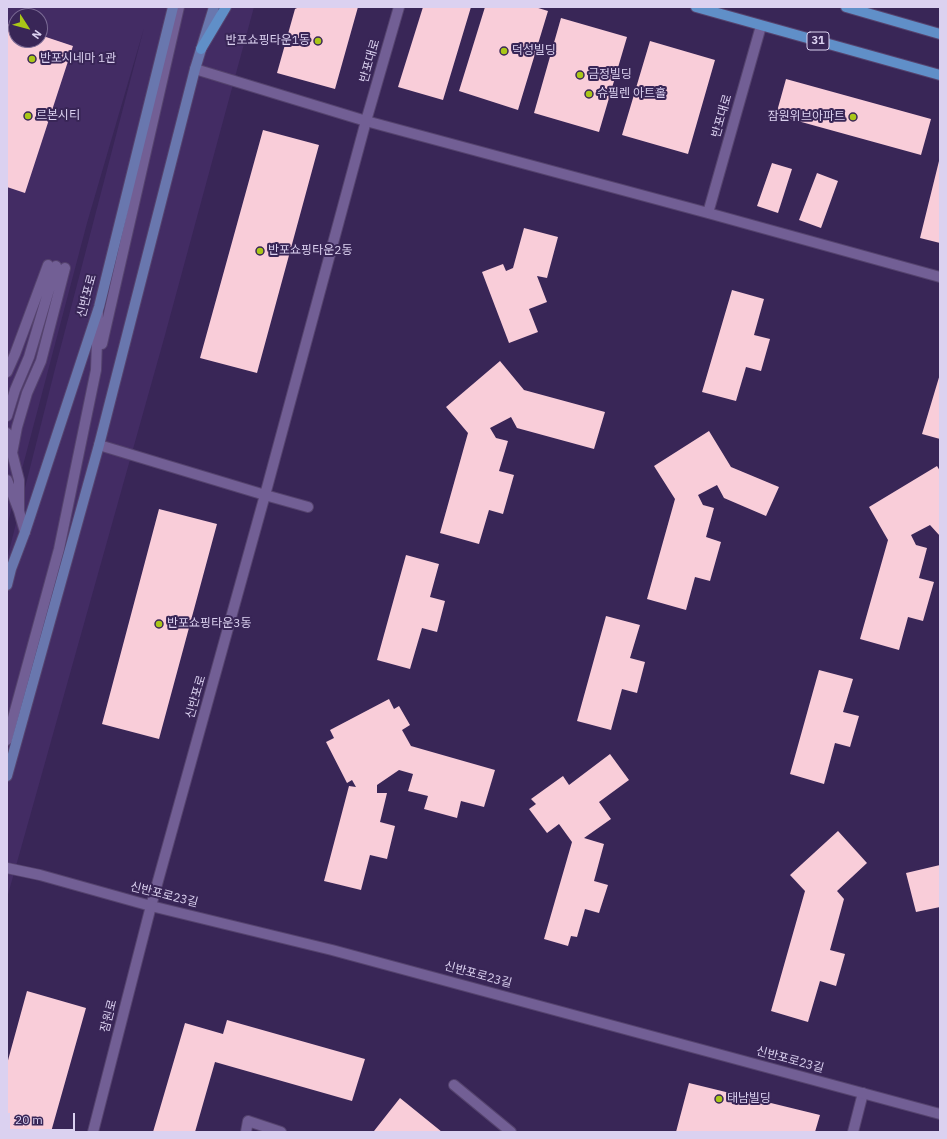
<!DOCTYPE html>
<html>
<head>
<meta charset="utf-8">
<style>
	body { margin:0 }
	#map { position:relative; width:947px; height:1139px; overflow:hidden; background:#392657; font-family:"IBM Plex Sans",sans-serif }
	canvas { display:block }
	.frame { position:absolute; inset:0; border:8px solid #dbd1f0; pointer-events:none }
	.north { position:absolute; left:8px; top:8px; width:40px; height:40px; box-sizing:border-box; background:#392657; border:1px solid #7a6a94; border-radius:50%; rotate:126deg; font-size:11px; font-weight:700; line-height:16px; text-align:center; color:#dbd1f0 }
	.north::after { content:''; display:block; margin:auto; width:14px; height:18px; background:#aac718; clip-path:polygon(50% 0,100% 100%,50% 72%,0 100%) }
	.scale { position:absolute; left:8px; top:1113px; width:67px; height:18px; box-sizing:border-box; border:2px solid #dbd1f0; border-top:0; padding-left:5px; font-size:12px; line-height:14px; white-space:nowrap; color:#dbd1f0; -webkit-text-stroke:3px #392657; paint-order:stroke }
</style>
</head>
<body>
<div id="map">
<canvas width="947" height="1139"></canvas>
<div class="frame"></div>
<div class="north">N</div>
<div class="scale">20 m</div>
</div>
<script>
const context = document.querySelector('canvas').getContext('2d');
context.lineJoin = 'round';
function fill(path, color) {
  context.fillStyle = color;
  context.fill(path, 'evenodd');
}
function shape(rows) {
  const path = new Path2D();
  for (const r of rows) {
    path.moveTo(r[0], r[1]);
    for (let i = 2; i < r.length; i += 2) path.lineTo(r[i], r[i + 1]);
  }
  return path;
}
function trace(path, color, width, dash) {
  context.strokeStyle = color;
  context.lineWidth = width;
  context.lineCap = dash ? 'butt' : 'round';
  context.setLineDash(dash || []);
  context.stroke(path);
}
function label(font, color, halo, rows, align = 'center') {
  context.font = font + ' "IBM Plex Sans","Noto Sans KR",sans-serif';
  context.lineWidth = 4;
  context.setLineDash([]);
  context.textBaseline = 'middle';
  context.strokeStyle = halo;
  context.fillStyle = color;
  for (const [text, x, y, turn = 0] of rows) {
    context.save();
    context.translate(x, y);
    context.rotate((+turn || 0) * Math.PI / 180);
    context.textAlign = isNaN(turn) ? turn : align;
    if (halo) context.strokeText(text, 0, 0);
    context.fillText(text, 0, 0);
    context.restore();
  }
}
const built = shape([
	[7,7,254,7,165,335,7,898,7,559,55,369,144,28,87,223,7,526],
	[16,16,40,16,40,40,16,40]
]);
const building = shape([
	[299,7,358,7,335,89,277,73,295,9],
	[423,7,471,7,443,100,398,87],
	[485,7,535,7,548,11,518,110,459,91],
	[561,18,627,37,599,132,534,113],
	[7,24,16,27,16,40,40,40,40,35,73,46,25,193,7,187],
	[650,41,715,60,688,154,622,135],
	[786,79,931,119,921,155,776,115],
	[263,130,319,145,257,373,200,358],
	[939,161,940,161,940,243,920,238],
	[772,163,792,169,778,213,757,206],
	[817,173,838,181,821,228,799,220],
	[524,228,558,237,547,278,537,276,547,302,529,309,538,332,509,343,482,272,503,264,506,271,513,268],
	[732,290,764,299,754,335,770,339,761,371,746,367,736,401,702,392],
	[500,361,524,390,605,412,594,449,517,428,511,417,490,428,496,438,508,441,499,471,514,475,503,514,489,510,479,544,440,533,468,433,446,407],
	[940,374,940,439,922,434],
	[709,431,731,467,779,487,766,516,724,498,717,485,698,495,703,505,714,508,706,537,721,542,710,581,695,577,686,610,647,599,675,499,654,466],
	[937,466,940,471,940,536,930,525,911,535,916,545,927,548,919,578,934,582,923,621,908,617,899,650,860,639,888,540,869,507],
	[159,509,217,524,159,739,102,724],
	[406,555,439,564,430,597,445,601,437,632,422,628,410,669,377,660],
	[606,616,640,625,630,658,645,662,637,693,622,689,611,730,577,721],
	[819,670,853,679,843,712,859,716,850,747,835,743,824,784,790,774],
	[389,699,394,709,399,706,410,725,402,730,411,746,495,770,484,807,461,801,457,818,424,809,428,796,408,791,413,774,399,770,377,785,377,793,387,793,380,822,395,826,387,859,370,855,361,890,324,881,349,786,356,787,352,780,347,783,326,742,334,738,330,730],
	[610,754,629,780,599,802,611,819,584,838,604,844,594,881,608,885,599,913,585,909,577,937,571,936,568,946,544,939,572,842,559,824,547,833,529,809,536,804,531,799,563,776,569,785],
	[838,831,867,863,837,891,844,899,830,950,845,954,836,986,820,981,808,1022,771,1011,805,891,790,875],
	[940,865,940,907,916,912,906,873],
	[27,991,86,1008,51,1132,7,1132,7,1064],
	[227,1020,365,1059,352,1101,215,1062,195,1132,153,1132,185,1023,223,1034],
	[689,1083,820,1115,815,1132,676,1132],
	[400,1098,442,1132,376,1132,374,1131]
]);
const service = shape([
	[366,121,708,213,940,277],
	[708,213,761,26],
	[102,344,179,7],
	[7,372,15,354,48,265],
	[7,416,15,390,29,357,56,266],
	[7,433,19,480,19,511],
	[12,453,17,427,27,393,41,361,65,268],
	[7,480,19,511,25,532],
	[7,740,59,549,96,370,98,313],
	[454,1085,511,1132],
	[246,1132,248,1121,281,1132]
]);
const minor = shape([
	[195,69,366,121],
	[99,445,265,495,308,507],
	[93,1132,151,906,265,495,366,121,399,7],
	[853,1132,863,1093]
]);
const tertiary = shape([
	[7,868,40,875,151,906,332,950,940,1114]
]);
const secondary = shape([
	[7,585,11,569,25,532,99,307,173,7],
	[7,776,99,445,195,69,214,7]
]);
const primary = shape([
	[696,7,940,75],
	[846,7,940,34],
	[201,49,226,7]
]);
const markers = [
	[318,41,4,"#aac718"],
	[504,51,4,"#aac718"],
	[32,59,4,"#aac718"],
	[580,75,4,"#aac718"],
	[589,94,4,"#aac718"],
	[28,116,4,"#aac718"],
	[853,117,4,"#aac718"],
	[260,251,4,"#aac718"],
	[159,624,4,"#aac718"],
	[719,1099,4,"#aac718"]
];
const shields = [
	[818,41,22]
];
const shieldNames = [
	["31",818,41]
];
const poiNames = [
	["반포쇼핑타운1동",310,41,"right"],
	["덕성빌딩",512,51],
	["반포시네마 1관",40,59],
	["금정빌딩",588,75],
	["슈필렌 아트홀",597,94],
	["르본시티",36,116],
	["잠원위브아파트",845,117,"right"],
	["반포쇼핑타운2동",268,251],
	["반포쇼핑타운3동",167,624],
	["태남빌딩",727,1099]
];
const streetNames = [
	["반포대로",370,61,-74],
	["반포대로",722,116,-74],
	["신반포로",87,296,-75],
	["신반포로",196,697,-74],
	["신반포로23길",164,895,14],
	["신반포로23길",478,975,15],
	["잠원로",109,1016,-76],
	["신반포로23길",790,1060,15]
];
fill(built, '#432c64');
fill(building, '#f9cdd9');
trace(service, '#55436e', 12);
trace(minor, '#55436e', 12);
trace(tertiary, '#55436e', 12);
trace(secondary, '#55436e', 12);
trace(primary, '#55436e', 12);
trace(service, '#725f95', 10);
trace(minor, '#725f95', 10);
trace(tertiary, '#725f95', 10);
trace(secondary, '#6977ae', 10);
trace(primary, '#608fc8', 10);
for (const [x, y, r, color] of markers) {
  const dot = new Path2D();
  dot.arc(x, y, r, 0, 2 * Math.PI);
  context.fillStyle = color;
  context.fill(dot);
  trace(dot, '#392657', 1.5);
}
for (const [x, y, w] of shields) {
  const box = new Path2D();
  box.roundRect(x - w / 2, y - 9, w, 18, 3);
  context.fillStyle = '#392657';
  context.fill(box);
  trace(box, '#dbd1f0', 1);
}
label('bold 11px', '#dbd1f0', null, shieldNames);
label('12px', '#dbd1f0', '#392657', poiNames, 'left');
label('12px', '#dbd1f0', '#392657', streetNames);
</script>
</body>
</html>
